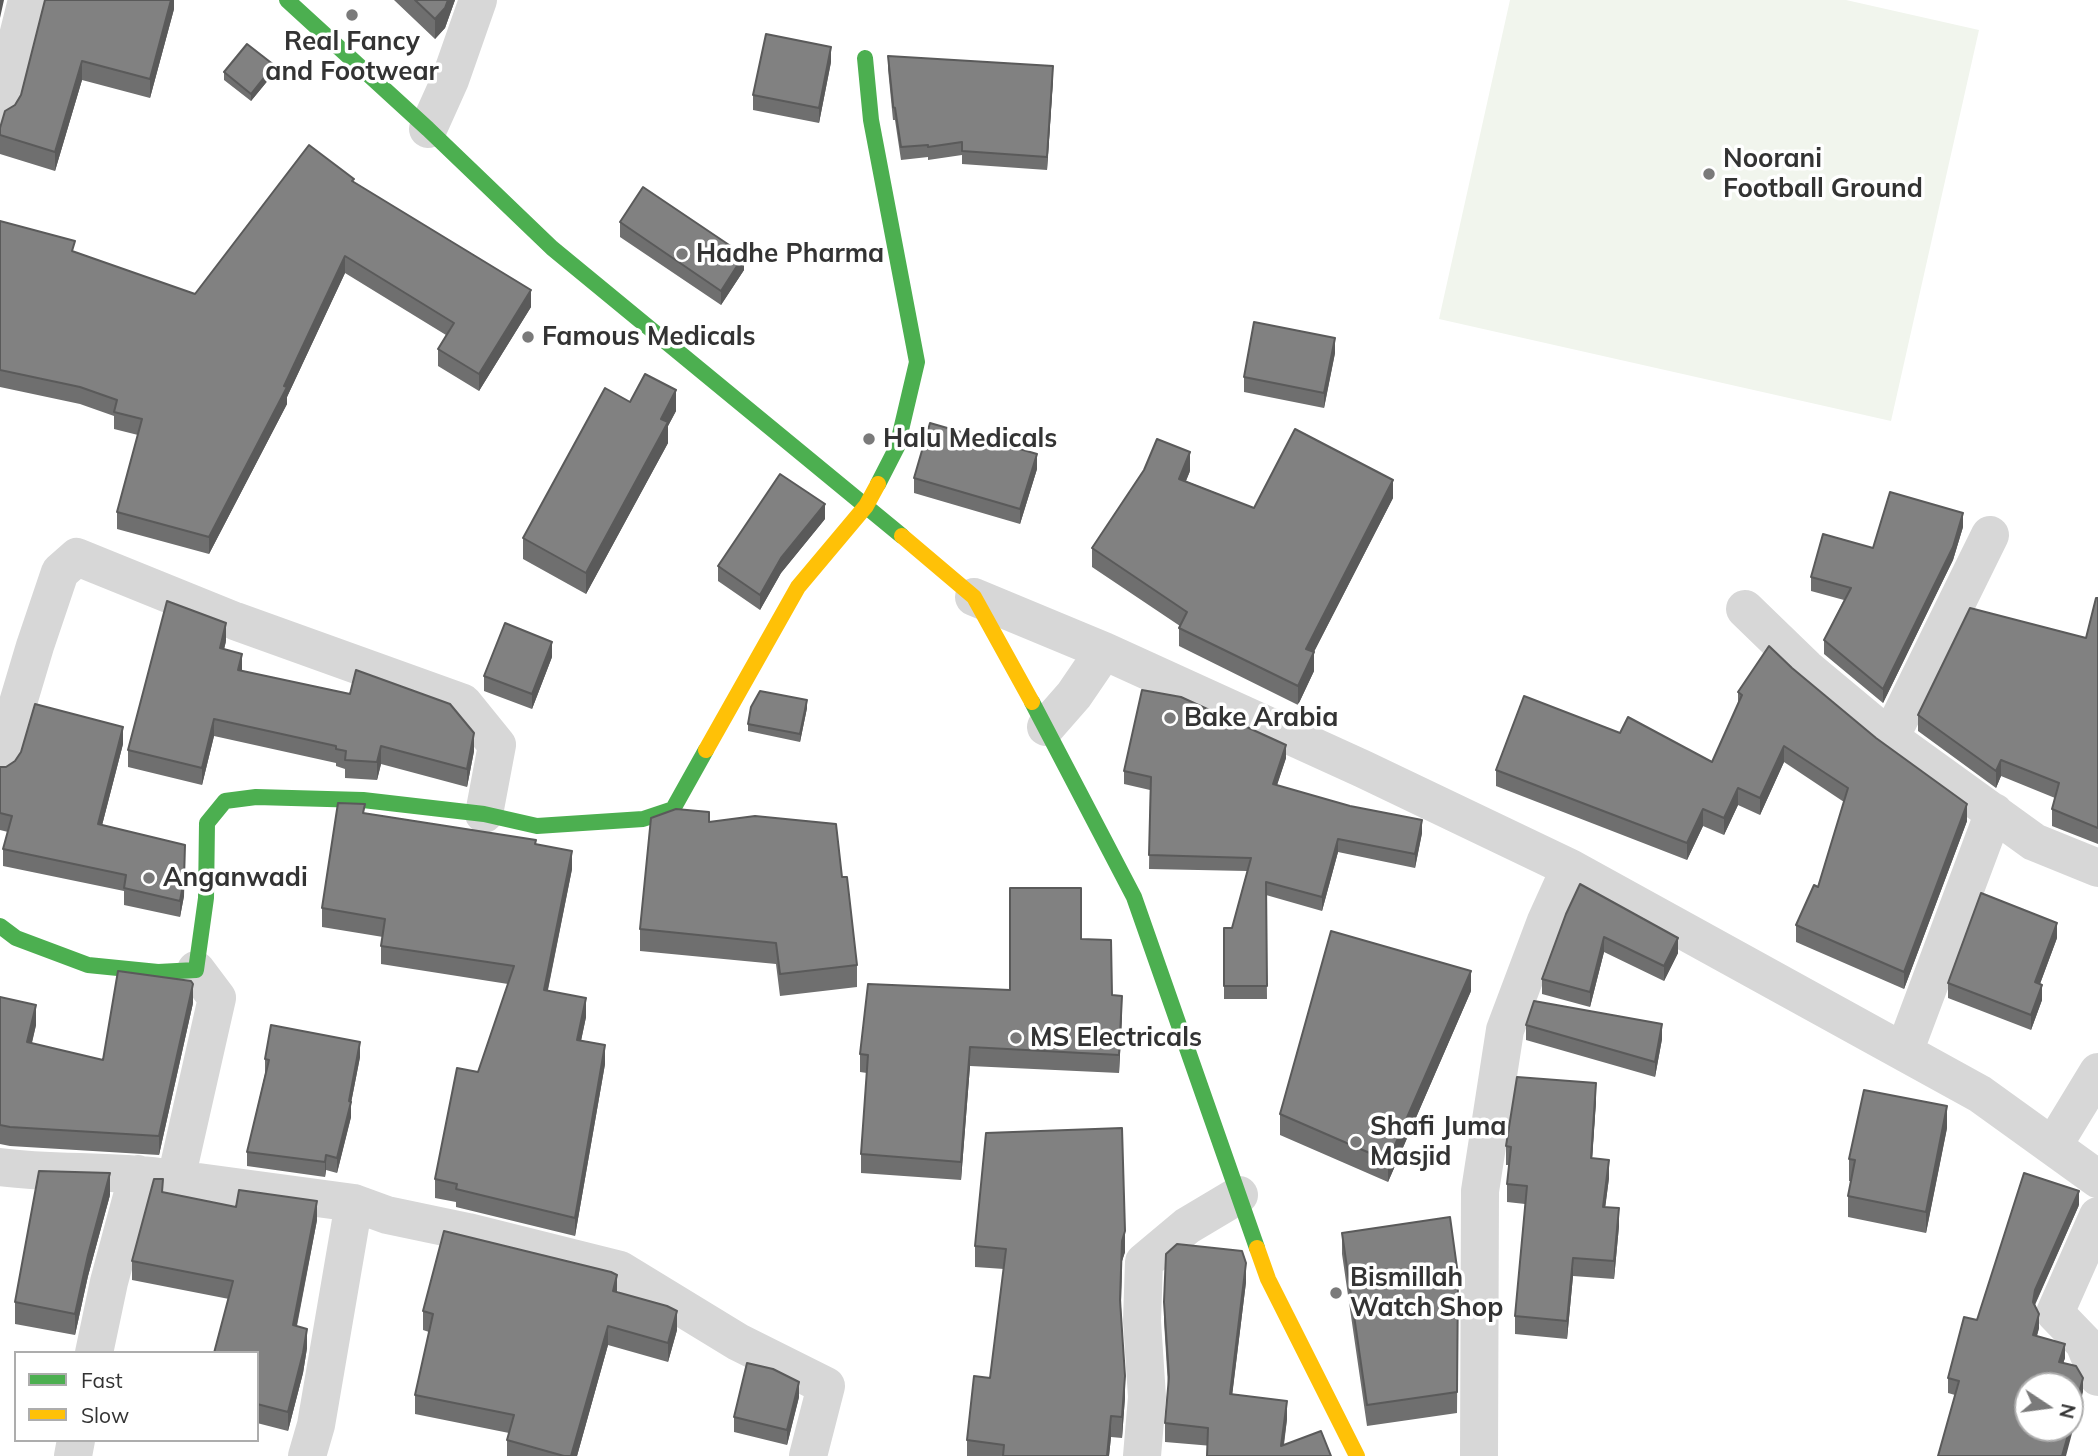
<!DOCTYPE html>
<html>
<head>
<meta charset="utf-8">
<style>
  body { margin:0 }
  #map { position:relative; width:2098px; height:1456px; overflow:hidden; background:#fff; font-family:Mulish,sans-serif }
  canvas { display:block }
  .legend { position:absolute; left:14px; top:1351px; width:245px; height:91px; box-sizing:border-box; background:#fff; border:2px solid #adadad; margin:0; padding:9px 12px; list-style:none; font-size:21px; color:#333 }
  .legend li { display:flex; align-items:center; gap:14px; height:35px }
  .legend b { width:35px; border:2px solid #adadad }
  .north { position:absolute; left:2014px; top:1372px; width:70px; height:70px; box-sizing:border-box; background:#fff; border:2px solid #adadad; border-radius:50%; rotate:103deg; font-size:19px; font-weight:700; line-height:28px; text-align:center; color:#333 }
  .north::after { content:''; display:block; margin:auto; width:24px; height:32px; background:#7a7a7a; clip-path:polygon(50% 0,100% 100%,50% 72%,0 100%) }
</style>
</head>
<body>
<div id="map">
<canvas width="2098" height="1456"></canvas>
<ul class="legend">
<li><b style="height:9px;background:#4caf50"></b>Fast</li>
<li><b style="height:9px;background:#ffc107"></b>Slow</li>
</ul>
<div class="north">N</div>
</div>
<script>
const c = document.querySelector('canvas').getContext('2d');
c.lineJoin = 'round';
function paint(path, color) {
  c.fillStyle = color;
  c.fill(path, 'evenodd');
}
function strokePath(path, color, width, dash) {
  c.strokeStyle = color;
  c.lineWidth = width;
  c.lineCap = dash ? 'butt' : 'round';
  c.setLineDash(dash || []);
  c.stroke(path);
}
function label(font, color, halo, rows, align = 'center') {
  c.font = font + ' Mulish,sans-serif';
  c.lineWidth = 7;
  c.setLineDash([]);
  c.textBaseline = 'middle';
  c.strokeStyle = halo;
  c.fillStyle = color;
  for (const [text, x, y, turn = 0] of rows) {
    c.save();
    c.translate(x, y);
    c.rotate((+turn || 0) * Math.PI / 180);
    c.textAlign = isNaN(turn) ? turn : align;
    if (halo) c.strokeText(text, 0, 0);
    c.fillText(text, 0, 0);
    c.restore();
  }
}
paint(new Path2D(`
  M1510,0H1846L1979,30L1891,421L1439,319Z`), '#f1f5ed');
strokePath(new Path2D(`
  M0,108L27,0
  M428,129L450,80L478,0
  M974,597L1104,651L1363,769L1570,868L1980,1094L2098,1179
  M1745,609L1806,668L1890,738L2034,842L2098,868
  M1046,727L1074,695L1104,651
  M1890,738L1990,535
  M0,763L35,646L60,572L77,557L235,621L463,703L497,745L484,814
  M196,970L217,998L176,1179L354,1203L387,1215L468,1232L620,1270L738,1342L826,1386L808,1456
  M1904,1052L1994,812
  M2053,1146L2098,1072
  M0,1167C53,1174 107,1170 160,1177
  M2098,1216L2055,1313L2084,1343L2098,1377
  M94,1353L109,1282L138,1174
  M73,1456L76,1440
  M307,1456L316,1425L354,1203
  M1142,1456L1147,1397L1142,1321L1144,1262L1187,1226L1239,1195
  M1479,1456L1480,1191L1505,1030L1546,921L1570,868`), '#d7d7d7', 38);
strokePath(new Path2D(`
  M287,0L428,129L552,248L902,536
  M865,58L871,120L917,362L897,447L878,484
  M1032,702L1134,897L1257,1248
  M0,926L16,938L88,965L158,972L196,970L206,898L207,823L225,801L256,797L363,800L484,814L537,826L643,819L673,809L706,750`), '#4caf50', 16);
strokePath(new Path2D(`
  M902,536L974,597L1032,702
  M706,750L798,587L866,506L878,484
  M1257,1248L1268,1279L1357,1456`), '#ffc107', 16);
paint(new Path2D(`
  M174,0V9L150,98L82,80L55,171L0,154V128L21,95Z
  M394,0H455L445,28L435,39Z
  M888,56L1053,79L1047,170L962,164V155L928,160V157L901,160L895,120H893L888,69Z
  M831,62L819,123L753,110V95Z
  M224,72L274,73L251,101L224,80Z
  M354,182L531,307L479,391L438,366V349L446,335L345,273L287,397V404L209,554L117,529V512L138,435L114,429V416L80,404L0,387V221L75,252L195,294Z
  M620,222L744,270L721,305L620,237Z
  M1335,353L1324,408L1244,392V377Z
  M630,402L676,411L668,426V443L586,594L523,559V538Z
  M1037,469L1020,524L914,493V478Z
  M1190,471L1186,481L1254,508L1393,498L1314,652V671L1298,705L1179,646V628L1180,626L1092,567V548Z
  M825,519L781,573L760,610L718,581V566Z
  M1963,527L1953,560L1883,703L1824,654V640L1844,600L1811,591V577L1873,548Z
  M2098,598V844L2052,826V809L2055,798L2001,776L1996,788L1918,731V715L2086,638Z
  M226,641L224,649L242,671L474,751L467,787L381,764L377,780L345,778V769L336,766V763L214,736L202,785L128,767V750Z
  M552,657L532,709L484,691V676Z
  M1792,668L1967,821L1904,989L1796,942V925L1818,887L1844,802L1784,762L1760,815L1738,805L1724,835L1703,826L1687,860L1496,786V770L1620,733L1712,762L1738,705V692Z
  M807,708L800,742L748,731V724Z
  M123,744L102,825L184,896L180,917L124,905V891L3,866V849L8,832L0,830V767H6Z
  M1286,758L1277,785L1422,833L1415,868L1338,852L1322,911L1266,895L1267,999H1224V928H1232L1247,871L1149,869L1150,790L1124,784V771Z
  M365,813L536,844L572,869L548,990L586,1017L581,1041L605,1064L575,1236L456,1207V1202L435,1198V1179L478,1072L508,984L381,964V946L383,937L322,927V908Z
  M709,822L857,965V987L780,996L776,964L640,951V929Z
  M1566,914L1678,953L1664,981L1604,952L1590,1007L1542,994V979Z
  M2057,938L2040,984L2042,1000L2031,1030L1948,998V983Z
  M1081,939L1122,1014L1119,1073L970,1066L961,1180L861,1173V1154L867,1073L860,1072V1054L1010,990Z
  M1471,991L1388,1182L1280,1135V1114Z
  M0,997L36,1025L32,1043L103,1060L193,1003L159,1155L10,1146L0,1144Z
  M1526,1025L1662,1039L1655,1077L1526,1040Z
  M360,1057L351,1103V1117L337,1173L326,1170L325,1177L247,1166V1152L265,1074V1059Z
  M1596,1101L1592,1159L1609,1178L1605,1207L1619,1226L1614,1279L1573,1276L1567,1339L1515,1334V1316L1525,1204L1507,1202V1184L1509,1165H1506V1146Z
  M1947,1128L1926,1233L1848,1217V1196L1851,1181H1849V1159Z
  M163,1193L236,1207L317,1220L297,1326L307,1348L303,1373L288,1431L257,1423V1353L229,1299L132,1280V1261Z
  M110,1195L88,1276L75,1335L15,1324V1302Z
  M2079,1205L2035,1305L2039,1328L2037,1336L2065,1358L2063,1363L2083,1392L1955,1395L1948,1393V1378L1977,1320Z
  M1342,1233L1458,1275L1457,1413L1367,1426L1342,1254Z
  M975,1246L1125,1252L1122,1261L1121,1307L1125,1397L1122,1438L1111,1437L1109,1456H967V1440L990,1378L1004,1269L975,1267Z
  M1246,1282L1232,1395L1287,1419L1284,1445L1331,1456L1165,1442V1423L1168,1386L1164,1321V1302Z
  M617,1292L677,1330L668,1362L608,1345L577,1456H507V1440L509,1433L415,1414V1395L429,1332L423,1330V1311Z
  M799,1397L787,1445L734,1432V1417Z`), '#6f6f6f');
paint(new Path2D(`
  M0,0H4L0,18Z
  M171,0H174V9L150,98V79Z
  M448,0H455L445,28L435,39V19Z
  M831,47V62L819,123V108Z
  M82,61V80L55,171V152Z
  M274,65V73L251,101V94Z
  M1053,66V79L1047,170V157Z
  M744,255V270L721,305V291Z
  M345,256V273L287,397V404L209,554V537L284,386Z
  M531,290V307L479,391V374Z
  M1335,338V353L1324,408V393Z
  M676,390V411L668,426V443L586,594V573L661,419Z
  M1190,452V471L1179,497V479Z
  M1037,454V469L1020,524V509Z
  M1393,480V498L1306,667V649Z
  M825,504V519L781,573L760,610V595L781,558Z
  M1963,513V527L1953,560L1883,703V689Z
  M226,623V641L220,666V648Z
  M552,642V657L532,709V694Z
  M1314,652V671L1298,705V686Z
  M242,654V672L238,670Z
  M807,700V708L800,742V734Z
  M214,719V736L202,785V768Z
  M123,727V744L98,841V824Z
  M474,733V751L467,787V769Z
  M1286,745V758L1273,797V784Z
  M381,746V764L377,780V762Z
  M1784,746V762L1760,815V798Z
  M2001,760V776L1996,788V771Z
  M1738,788V805L1724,835V818Z
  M1967,804V821L1904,989V972Z
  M1703,809V826L1687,860V843Z
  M1422,820V833L1415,868V854Z
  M1338,839V852L1322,911V897Z
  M572,851V869L544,1008V990Z
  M185,862L184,896L180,917V901Z
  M2057,923V938L2035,997V982Z
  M1604,937V952L1590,1007V992Z
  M1678,938V953L1664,981V966Z
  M1471,971V991L1388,1182V1161Z
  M193,984V1003L159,1155V1136Z
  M2042,985V1000L2031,1030V1015Z
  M1122,996V1014L1119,1073V1055Z
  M586,998V1017L577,1059V1040Z
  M36,1005V1025L27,1062V1042Z
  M1662,1024V1039L1655,1077V1062Z
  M360,1042V1057L351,1103V1117L337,1173V1158Z
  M605,1045V1064L575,1236V1218Z
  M970,1047V1066L961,1180V1162Z
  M1596,1083V1101L1591,1176V1158Z
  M1947,1106V1128L1926,1233V1212Z
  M326,1155V1170L325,1177V1162Z
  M1609,1160V1178L1603,1225V1207Z
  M110,1173V1195L88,1276L75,1335V1314L88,1255Z
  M2079,1191V1205L2035,1304L2033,1302L2035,1290Z
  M317,1201V1220L293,1344V1325Z
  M1619,1208V1226L1614,1279V1261Z
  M1125,1231V1252L1122,1261L1120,1320L1122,1241Z
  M1573,1258V1276L1567,1339V1321Z
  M1246,1263V1282L1230,1413V1394Z
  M617,1275V1294L613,1291Z
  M677,1311V1330L668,1362V1343Z
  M2039,1314V1328L2033,1349V1335Z
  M608,1326V1345L577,1456H571Z
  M307,1329V1348L303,1373L288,1431V1412Z
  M2065,1344V1358L2059,1376V1362Z
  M1125,1376V1397L1122,1438V1417Z
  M2083,1378V1392L2066,1456H2062Z
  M799,1382V1397L787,1445V1430Z
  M1287,1401V1419L1282,1456L1281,1446Z
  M1111,1416V1437L1109,1456H1107Z`), '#5a5a5a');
const building = new Path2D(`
  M45,0H171L150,79L82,61L55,152L0,135V128L5,111L15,105L21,95Z
  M415,0H448L445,8L435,19Z
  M766,34L831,47L819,108L753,95Z
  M247,44L274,65L251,94L224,72Z
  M888,56L1053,66L1047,157L962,151V142L928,147V145L901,147L895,108L893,107V104Z
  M309,145L354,179L352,181L531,290L479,374L438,349L454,323L345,256L284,386L287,387L209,537L117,512L142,419L114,412L117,400L80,387L0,370V221L75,241L72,251L195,294Z
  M643,187L744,255L721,291L620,222Z
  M1254,322L1335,338L1324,393L1244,377Z
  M645,374L676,390L661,419L668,422L586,573L523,538L605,388L630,402Z
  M930,423L1037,454L1020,509L914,478Z
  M1295,429L1393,480L1306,649L1314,652L1298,686L1179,628L1187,612L1092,548L1144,470L1157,439L1190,452L1179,479L1254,508Z
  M780,474L825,504L781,558L760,595L718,566Z
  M1890,492L1963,513L1953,547L1883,689L1824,640L1851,588L1811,577L1823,534L1873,548Z
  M2096,598H2098V828L2052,809L2059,783L2001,760L1996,771L1918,715L1970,608L2086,638Z
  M167,601L226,623L220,648L242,654L238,670L350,694L356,670L450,704L474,733L467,769L381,746L377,762L345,760L346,751L336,749V746L214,719L202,768L128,750Z
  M505,623L552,642L532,694L484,676Z
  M1769,646L1792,668L1876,738L1967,804L1904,972L1796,925L1814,885L1818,887L1848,788L1784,746L1760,798L1738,788L1724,818L1703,809L1687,843L1496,770L1524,696L1620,733L1628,717L1712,762L1742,695L1738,692Z
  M1142,690L1181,697L1286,745L1273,784L1350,806L1422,820L1415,854L1338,839L1322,897L1266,882L1267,986H1224V928H1232L1251,858L1149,855L1151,777L1124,771Z
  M760,691L807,700L800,734L748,724L751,707Z
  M35,704L123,727L98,824L185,845L184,879L180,901L124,888L126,875L3,849L12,816L0,813V767H6L15,761L21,752Z
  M338,803L365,804L363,813L536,840L535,844L572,851L544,990L586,998L577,1040L605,1045L575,1218L456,1189L457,1184L435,1179L457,1068L478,1072L514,966L381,946L385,919L322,908Z
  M676,809L709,812V822L755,816L836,824L842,877H847L857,965L780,974L776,943L640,929L651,818Z
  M1580,884L1678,938L1664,966L1604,937L1590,992L1542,979L1566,914Z
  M1010,888H1081V939L1111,940L1112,995L1122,996L1119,1055L970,1047L961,1162L861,1154L868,1055L860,1054L868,984L1010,990Z
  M1981,893L2057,923L2035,982L2042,985L2031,1015L1948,983Z
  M1331,931L1471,971L1388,1161L1280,1114Z
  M118,971L191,981L193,984L159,1136L10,1127L0,1125V997L36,1005L27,1042L103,1060Z
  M1534,1001L1662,1024L1655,1062L1526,1025Z
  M271,1025L360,1042L349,1101L351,1102L337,1158L326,1155L325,1162L247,1152L269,1060L265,1059Z
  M1517,1077L1596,1083L1591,1158L1609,1160L1603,1207L1619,1208L1614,1261L1573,1258L1567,1321L1515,1316L1527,1186L1507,1184L1511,1147L1506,1146Z
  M1864,1090L1947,1106L1926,1212L1848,1196L1855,1160L1849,1159Z
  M1122,1128L1125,1231L1122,1241L1120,1300L1125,1376L1122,1417L1111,1416L1107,1456H1003L1004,1445L967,1440L974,1376L990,1378L1006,1249L975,1246L986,1133Z
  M39,1171L110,1173L88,1255L75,1314L15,1302Z
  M2024,1173L2079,1191L2035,1290L2033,1302L2039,1314L2033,1335L2065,1344L2059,1362L2076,1366L2083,1378L2070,1427V1386H2028V1428H2070L2062,1456H1938L1959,1381L1948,1378L1964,1317L1977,1320Z
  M154,1179H163L162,1192L236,1207L239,1190L317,1201L293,1325L307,1329L303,1353L288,1412L257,1404V1353H214L233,1281L132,1261Z
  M1450,1217L1458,1275L1457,1392L1367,1405L1342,1233Z
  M444,1231L611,1272L617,1275L613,1291L667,1306L677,1311L668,1343L608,1326L571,1456H564L507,1440L514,1415L415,1395L433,1314L423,1311Z
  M1177,1244L1242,1251L1246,1263L1230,1394L1287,1401L1281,1446L1321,1431L1331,1456H1207L1208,1428L1165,1423L1169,1377L1164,1302L1166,1254Z
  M747,1363L773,1369L799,1382L787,1430L734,1417Z`);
paint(building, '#818181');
strokePath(building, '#5a5a5a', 2);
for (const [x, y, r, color] of [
  [352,15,7,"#7a7a7a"],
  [1709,174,7,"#7a7a7a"],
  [682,254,7,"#7a7a7a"],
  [528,337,7,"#7a7a7a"],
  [869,439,7,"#7a7a7a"],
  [1170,718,7,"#7a7a7a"],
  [149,878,7,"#7a7a7a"],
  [1016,1038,7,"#7a7a7a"],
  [1356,1142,7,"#7a7a7a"],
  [1336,1293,7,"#7a7a7a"]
]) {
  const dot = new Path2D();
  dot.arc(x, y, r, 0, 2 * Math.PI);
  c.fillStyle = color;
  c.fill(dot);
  strokePath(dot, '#fff', 2.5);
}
label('bold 26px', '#333', '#fff', [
  ["Real Fancy",352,42,"center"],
  ["and Footwear",352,72,"center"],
  ["Noorani",1723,159],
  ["Football Ground",1723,189],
  ["Hadhe Pharma",696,254],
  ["Famous Medicals",542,337],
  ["Halu Medicals",883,439],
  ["Bake Arabia",1184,718],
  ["Anganwadi",163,878],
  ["MS Electricals",1030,1038],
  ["Shafi Juma",1370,1127],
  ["Masjid",1370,1157],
  ["Bismillah",1350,1278],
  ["Watch Shop",1350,1308]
], 'left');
</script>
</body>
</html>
